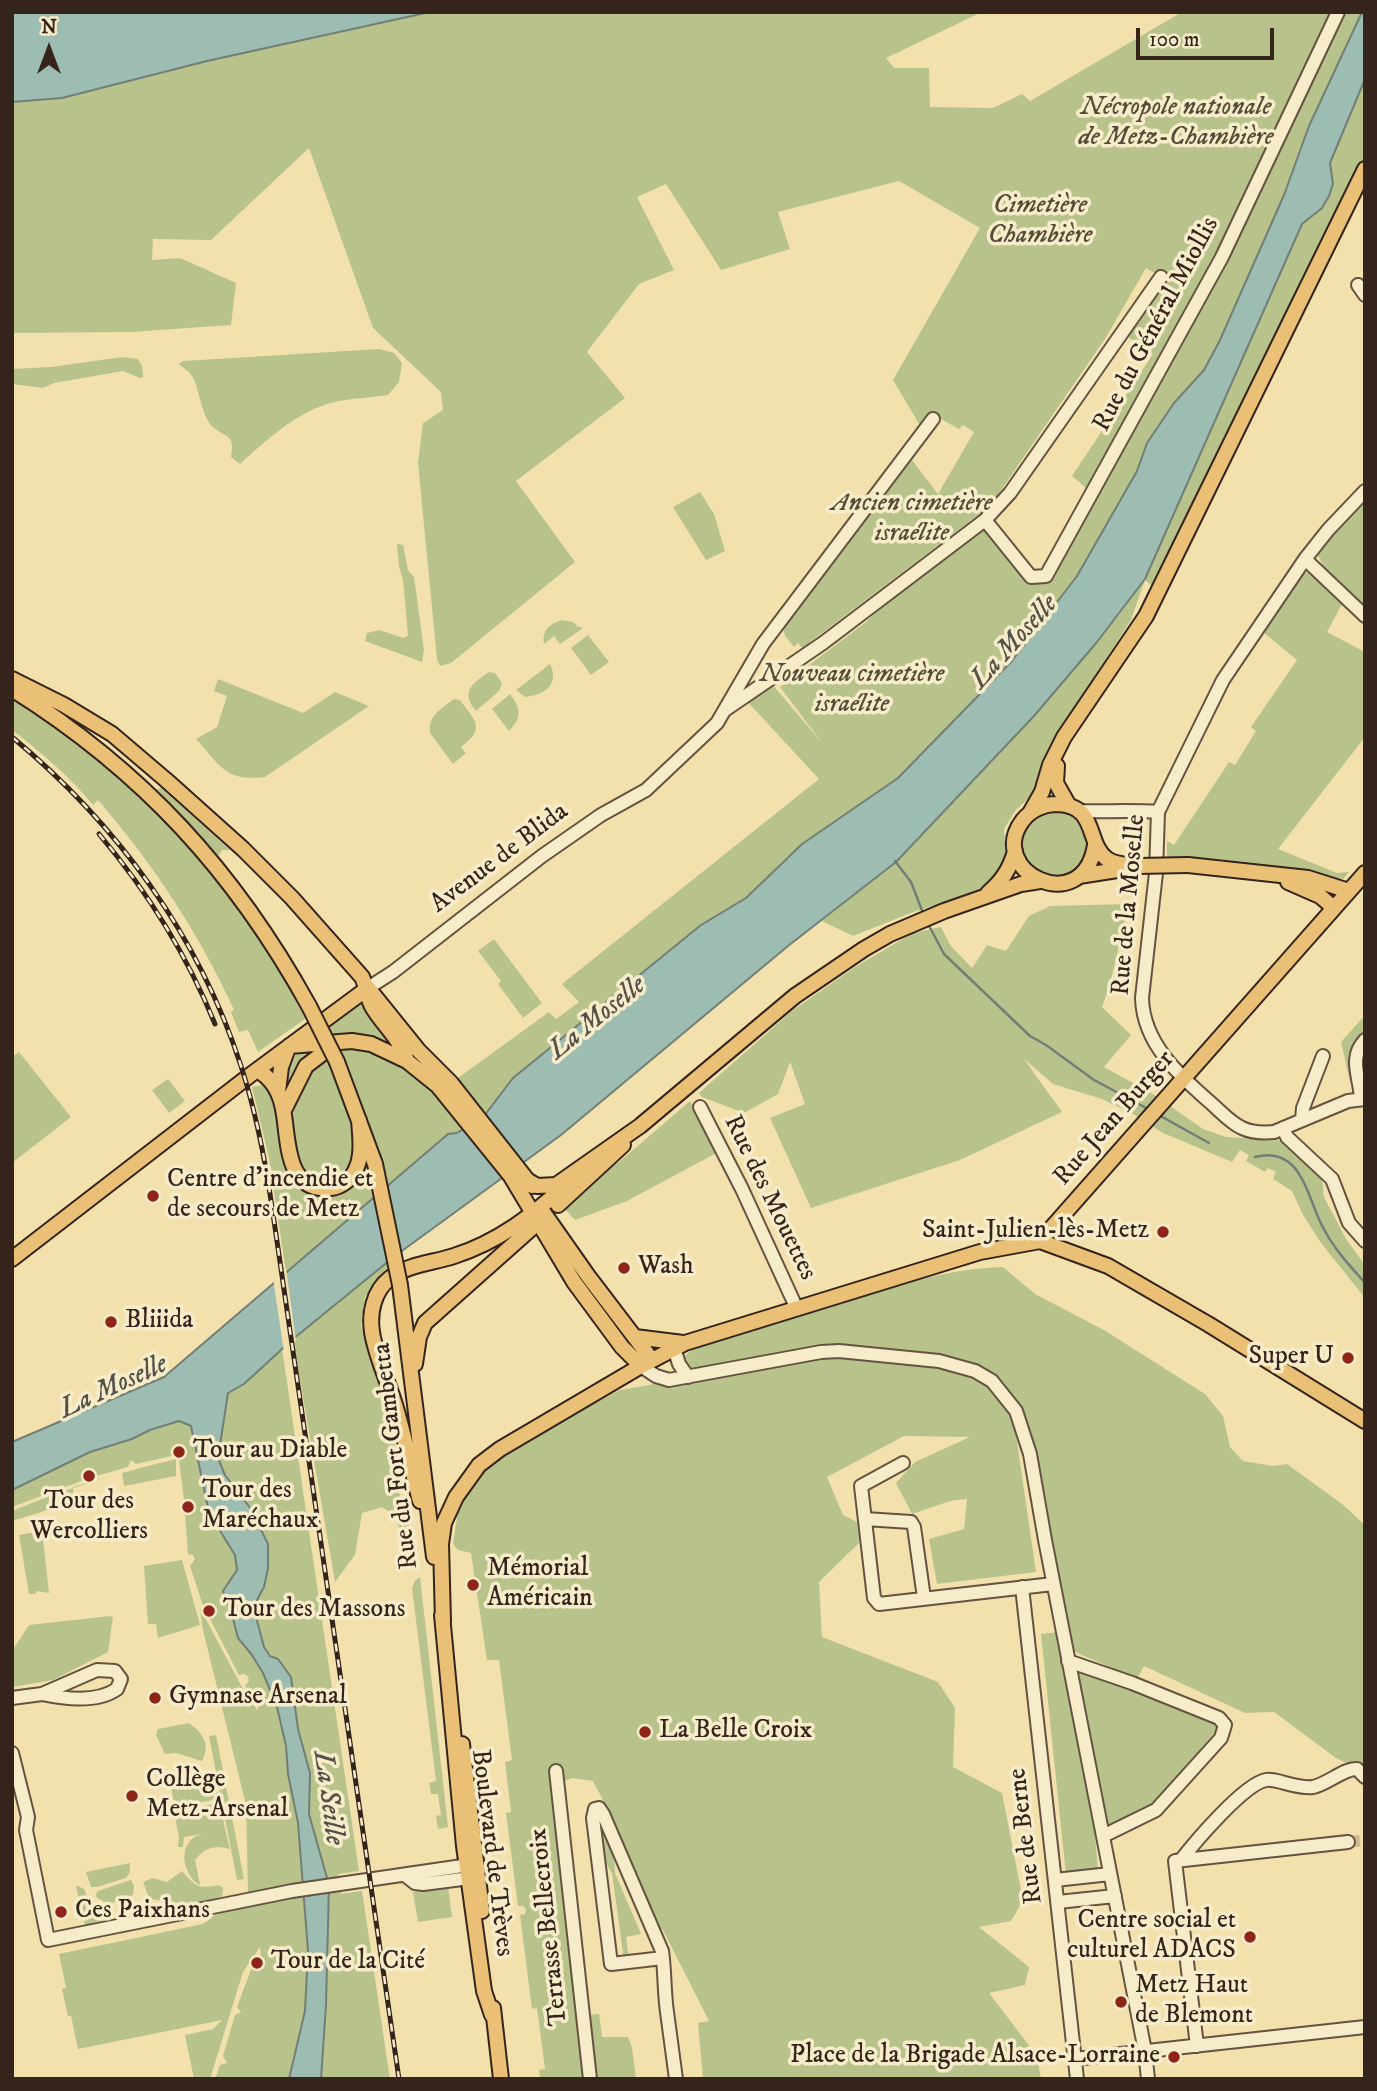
<!DOCTYPE html>
<html>
<head>
<meta charset="utf-8">
<style>
  body { margin:0 }
  #map { position:relative; width:1377px; height:2091px; overflow:hidden; background:#f3e1ad; font-family:"IM FELL DW Pica",serif }
  canvas { display:block }
  .frame { position:absolute; inset:0; border:14px solid #34241b; pointer-events:none }
  .north { position:absolute; left:14px; top:14px; width:70px; height:70px; -webkit-text-stroke:5px #f7ecca; paint-order:stroke; rotate:0deg; font-size:19px; font-weight:700; line-height:28px; text-align:center; color:#34241b }
  .north::after { content:''; display:block; margin:auto; width:24px; height:32px; background:#34241b; clip-path:polygon(50% 0,100% 100%,50% 72%,0 100%) }
  .scale { position:absolute; left:1136px; top:28px; width:138px; height:32px; box-sizing:border-box; border:4px solid #34241b; border-top:0; padding-left:9px; font-size:21px; line-height:24px; white-space:nowrap; color:#34241b; -webkit-text-stroke:5px #f7ecca; paint-order:stroke }
</style>
</head>
<body>
<div id="map">
<canvas width="1377" height="2091"></canvas>
<div class="frame"></div>
<div class="north">N</div>
<div class="scale">100 m</div>
</div>
<script>
const c = document.querySelector('canvas').getContext('2d');
c.lineJoin = 'round';
function paint(path, color) {
  c.fillStyle = color;
  c.fill(path, 'evenodd');
}
function strokePath(path, color, width, dash) {
  c.strokeStyle = color;
  c.lineWidth = width;
  c.lineCap = dash ? 'butt' : 'round';
  c.setLineDash(dash || []);
  c.stroke(path);
}
function label(font, color, halo, rows, align = 'center') {
  c.font = font + ' "IM FELL DW Pica",serif';
  c.lineWidth = 7;
  c.setLineDash([]);
  c.textBaseline = 'middle';
  c.strokeStyle = halo;
  c.fillStyle = color;
  for (const [text, x, y, turn = 0] of rows) {
    c.save();
    c.translate(x, y);
    c.rotate((+turn || 0) * Math.PI / 180);
    c.textAlign = isNaN(turn) ? turn : align;
    if (halo) c.strokeText(text, 0, 0);
    c.fillText(text, 0, 0);
    c.restore();
  }
}
paint(new Path2D(`
  M430,12H982L886,58L894,68H929L930,107L993,108L1022,94L1030,101L1182,12H1362L1309,126L1284,195L1220,340L1204,370L1174,403L1147,443L1137,471L1077,576L1012,661L898,778L787,857L746,898L701,925L513,1078L484,1116L457,1134H448L286,1272L269,1158L252,1087L284,1081C297,1036 332,1014 368,988L451,1083L549,1012L556,1019L579,1002L562,984L819,779L744,698L772,684L823,744L780,687L866,622L913,575L985,520L1028,569L1041,575L1092,493L1072,476L1153,354L1122,333L1161,277L1146,268L1105,339L990,506L802,648L798,643L794,647L785,636L783,628L912,460L938,494L974,432L963,425L959,429L930,413L922,429L893,380L980,228L899,181L778,212L790,249L721,270L666,184L637,197L674,270L639,284L587,352L625,398L516,481L575,562L451,663L440,666L437,659L418,463L423,423L443,410L441,392L373,328L309,148L211,240L153,239L152,260L180,258L236,283L231,325L131,332L12,333V102L62,98L207,61Z
  M1365,79V169L1158,591L1145,580L1131,620L1053,741L1034,793L1016,810L1004,829L1006,850L1000,876L980,892L913,912L853,936L822,921L896,862L1034,716L1125,607L1302,224L1322,208L1333,184L1330,163Z
  M379,349L394,353L402,363L399,382L388,395C370,398 351,398 334,402C296,412 268,439 240,464L231,457C235,433 227,439 213,427C201,417 199,386 192,376C189,371 183,368 179,364L183,361Z
  M123,357L138,359L142,366L143,377L140,378L123,371L54,383L43,388L12,384V369L51,367Z
  M700,492L714,514L725,551L706,560L673,507Z
  M1365,500V608L1324,567L1316,552L1328,536Z
  M397,544L403,545L408,570L414,577L424,650L422,662L365,641L367,633L379,630L404,638L408,635L403,580L399,566Z
  M1302,573H1313L1342,604L1327,632L1365,652V737L1278,849L1337,873L1349,872L1343,879C1319,878 1296,871 1272,867C1238,861 1202,857 1167,859V841L1174,845L1229,762L1235,765L1256,731L1251,727L1297,660L1263,632Z
  M561,620L573,622L577,626L583,628L560,644L554,636L544,644C542,630 549,625 561,620Z
  M588,635L609,662L591,675L571,648Z
  M550,664C560,685 544,695 525,697L516,690Z
  M489,672L495,673L502,683L499,691L476,711C460,691 472,684 489,672Z
  M218,679L303,713L335,692L369,706L265,777C225,782 220,765 196,739L217,727L227,696L214,691Z
  M510,694C521,708 522,718 509,731L492,709Z
  M12,698C134,776 247,885 305,1019L258,1052L248,1030L239,1032L231,1012L234,1010C199,933 153,864 98,800L93,805C69,776 41,752 12,730Z
  M454,699L460,700C476,722 486,728 461,747L466,753L453,764L430,733C428,715 441,709 454,699Z
  M161,788L230,850H222L217,858L155,790Z
  M1021 844a34 34 0 1 1 68 0a34 34 0 1 1-68 0Z
  M1129,904L1109,988L1102,1007L1131,1035L1104,1067L1153,1094L1203,1129L1226,1137L1287,1141L1322,1177L1324,1197L1346,1239L1365,1265V1298L1321,1243L1303,1215L1292,1191L1273,1179L1276,1172L1268,1168L1265,1172L1246,1161L1249,1155L1240,1150L1232,1162L1163,1133L1133,1114L1102,1099L1053,1084L1024,1059L1062,1112L960,1160L811,1208L770,1118L805,1104L790,1062L778,1094L744,1113L702,1097L699,1093L792,1011L855,967L913,933L941,927L950,945L972,968L987,945L1006,951L1029,916L1050,906Z
  M494,939L542,1003L523,1018L498,984L501,981L478,951Z
  M1365,1015V1080L1350,1081L1341,1042Z
  M19,1052L71,1117L12,1163V1057Z
  M168,1079L185,1101L169,1113L152,1090Z
  M690,1101L722,1150L627,1201L575,1220L565,1209L592,1180L619,1162Z
  M395,1256L396,1265L365,1297L361,1326L395,1438L394,1476L410,1529H400L393,1514L382,1507L362,1513L355,1555L335,1582L293,1339Z
  M1003,1267L1035,1294L1104,1330L1205,1394L1223,1416L1230,1447L1243,1461L1273,1466L1287,1464L1342,1504L1365,1525V1772L1336,1758L1274,1712L1245,1713L1144,1666L1137,1679L1064,1647L1065,1663L1222,1724L1148,1810L1095,1836L1098,1870L1066,1875L1041,1634L1066,1631L1034,1444L1013,1414L1036,1572L937,1584L929,1539L964,1529L967,1499L950,1501L912,1514L896,1483L915,1462L970,1437L904,1436L827,1477L843,1515L857,1522L860,1542L819,1582L822,1637L938,1682L955,1708L953,1767L1002,1793L1023,1900L1011,1921L979,1927L1029,1967L1025,1985L989,1993L1037,2056L1041,2079H703L698,2023L709,2021L663,1930L655,1924L608,1810L593,1781L572,1778L560,1783L587,2015L599,2014L602,2037H628L632,2048L636,2079H540L539,2070L545,2069L537,2008L532,2009L520,1915L525,1914L526,1909L523,1906H518L506,1813L511,1812L505,1762L512,1760L499,1660H487L471,1553L458,1550L453,1544L459,1505L483,1470L532,1436L620,1390L673,1381C676,1372 680,1358 688,1353C710,1336 766,1324 794,1316C858,1298 938,1268 1003,1267Z
  M282,1348L359,1871L338,1874L341,1894L362,1891L390,2079H321L326,2005L329,1885L309,1814L310,1773L298,1729L291,1677L264,1647L256,1617V1602L264,1587L269,1559L259,1524L251,1509L225,1475L218,1458L228,1393L244,1384Z
  M179,1421L191,1426L209,1513L235,1555L237,1570L223,1591L231,1611L238,1638L252,1655L263,1673L277,1707L286,1746L288,1774L298,1823L308,1951L305,2011L289,2079H215L220,2065L227,2063L223,2056L235,2015L241,2012L237,2007L252,1967L260,1966L258,1958L261,1954L260,1947L243,1972L210,2079H194L185,2035L213,2029L222,2020L78,2049L71,2016H68L62,1989L66,1988L59,1954L203,1924L220,1911L268,1896L266,1889L248,1893L246,1805L202,1626L200,1608L243,1689L258,1711V1706L245,1686L249,1681L248,1677L245,1674L239,1675L209,1617L212,1614V1608L207,1605L203,1606L190,1566L195,1559L193,1555L188,1554L185,1513L191,1510L192,1506L189,1500H184L179,1460L185,1457L186,1450L182,1446H177L172,1450V1456L136,1464L131,1460L128,1467L93,1477L92,1474H86L84,1480L12,1507V1490L90,1452Z
  M176,1459V1476L124,1486L122,1473L73,1487L74,1502L12,1521V1511C66,1488 119,1473 176,1459Z
  M42,1531L49,1593L37,1591L35,1594H29L19,1535Z
  M182,1560L200,1625L158,1638L156,1624H148L144,1566Z
  M420,1577L448,1827L438,1829L436,1816L441,1815L438,1794H431L429,1783L436,1781L412,1588L415,1581Z
  M110,1616L113,1617L108,1652L53,1680L12,1687V1651L29,1625Z
  M189,1723C203,1733 211,1745 202,1761L176,1753L165,1754L156,1735L158,1729Z
  M216,1735L244,1879L237,1880L209,1736Z
  M214,1774L219,1799L175,1807L170,1782Z
  M219,1803L230,1849C214,1845 205,1847 195,1860L200,1885L198,1884C185,1874 178,1852 192,1839C196,1835 203,1834 208,1833L184,1837L183,1847H178L179,1838L174,1812Z
  M598,1816L614,1853L615,1873L641,1934L626,1937L629,1960H624L612,1873L602,1857Z
  M130,1863V1872L126,1878L97,1887H91L86,1872Z
  M182,1871C196,1887 198,1889 219,1885L223,1888L222,1896C201,1908 172,1904 149,1898L143,1882L152,1878L167,1882Z
  M131,1880L134,1886L133,1895L109,1904L97,1898L96,1894L98,1891Z
  M76,1885L84,1889L91,1906H95L102,1912V1920L85,1926Z
  M448,1886L452,1917L418,1922L413,1892Z`), '#b8c38c');
const water = new Path2D(`
  M12,12H430L207,61L62,98L12,102Z
  M1362,12H1365V79L1330,163L1333,184L1329,196L1322,208L1302,224L1145,579L1097,642L1034,716L896,862L788,946L561,1135L395,1256L293,1339L244,1384L228,1393L218,1458L225,1475L251,1509L268,1544V1568L264,1587L256,1602V1617L264,1647L270,1656L278,1659L291,1677L298,1729L310,1773L309,1814L329,1885L326,2005L321,2079H289L305,2011L308,1951L298,1823L288,1774L286,1746L277,1707L263,1673L252,1655L238,1638L231,1611L223,1591L237,1570L235,1555L209,1513L191,1426L179,1421L150,1430L132,1439L90,1452L12,1490V1442L164,1377L448,1134L457,1133L484,1116L513,1078L701,925L746,898L802,844L898,778L1012,661L1077,576L1137,471L1147,443L1174,403L1204,370L1220,340L1284,195L1309,126Z`);
paint(water, '#9dbcb2');
strokePath(water, '#737f76', 2);
paint(new Path2D(`
  M286,1268L296,1341L284,1352L273,1278Z`), '#f3e1ad');
strokePath(new Path2D(`
  M895,861L911,882L923,913
  M927,922L944,954L1030,1036L1046,1045L1094,1080L1148,1109
  M1157,1114L1209,1143
  M1255,1157C1304,1144 1307,1202 1325,1231C1335,1250 1351,1267 1365,1283`), '#737f76', 2.5);
strokePath(new Path2D(`
  M1348,1842L1365,1840`), '#cdbb90', 12, [12, 6]);
const minor = new Path2D(`
  M1358,285L1365,295
  M1365,491L1328,530L1305,559L1223,680L1158,812L1156,873L1142,998C1143,1044 1180,1076 1212,1104C1221,1112 1231,1123 1242,1128C1252,1133 1263,1133 1274,1132L1348,1101L1365,1099
  M985,520L1031,577L1046,576L1222,257L1338,12
  M1305,559L1365,616
  M725,710L823,643L985,520L1010,493L1161,277
  M1078,811C1105,812 1131,810 1158,812
  M368,988L393,972L542,856L601,815L646,790L717,723L763,644L933,419
  M1361,1099C1360,1077 1348,1058 1365,1040
  M700,1107L742,1189L797,1309
  M1302,1120L1303,1108L1323,1056
  M1283,1128L1287,1137L1332,1179L1349,1223L1365,1241
  M674,1348L679,1364L688,1377
  M641,1366L656,1376L669,1380L821,1352L839,1351L939,1361L975,1371L992,1381L1016,1411L1030,1454L1045,1540L1145,2051L1148,2079
  M903,1463L861,1486L874,1598L879,1604L1053,1584
  M865,1519L911,1522L914,1527L924,1598
  M1022,1587L1077,2079
  M1068,1661L1132,1683L1219,1718L1225,1725L1221,1738L1156,1810L1103,1836
  M12,1698L42,1694L97,1670L115,1671L121,1679L117,1689C97,1703 65,1699 42,1694
  M12,1753L28,1817L26,1830L48,1940L292,1891L476,1864
  M556,1771L590,2079
  M1181,1860C1195,1842 1244,1784 1266,1780C1276,1778 1296,1789 1313,1787C1328,1784 1344,1768 1357,1769L1365,1777
  M405,1875L415,1883L423,1884L478,1877
  M1055,1880L1110,1874
  M1058,1902L1115,1896
  M663,1958L611,1964L593,1818L595,1809L599,1808L603,1814L662,1951C665,1971 664,1992 667,2012C670,2034 673,2056 676,2079
  M1197,2046L1175,1861L1348,1842
  M1075,2059L1365,2027`);
const major = new Path2D(`
  M12,679L64,705L112,734L166,780L243,849L292,898L362,977C367,987 367,999 373,1008C384,1026 401,1040 407,1061
  M12,689C143,771 235,872 309,1006
  M1057,766L1056,783L1069,806
  M1030,813L1042,792L1050,765L1064,737L1146,616L1365,169
  M1095,845C1083,920 984,871 1023,820C1031,810 1044,804 1056,804C1099,805 1085,843 1107,859C1115,865 1128,865 1138,866
  M1188,865L1308,878L1349,891
  M1079,876L1130,868
  M1288,882L1320,896L1334,908
  M988,893C1002,881 1010,869 1015,851
  M368,988L418,1050L451,1083L532,1186
  M289,1046L352,1041L371,1044L407,1061L438,1086L510,1175L574,1282L622,1347L641,1366
  M337,1062L375,1164
  M257,1070C272,1078 280,1093 283,1109C289,1138 284,1193 331,1188C341,1187 352,1179 356,1169C363,1155 360,1135 359,1120
  M278,1092L281,1067L288,1048
  M284,1110L306,1066L335,1044
  M527,1180L537,1186L556,1185L640,1126L795,996L864,949L890,934L944,911L1021,884L1040,881
  M558,1205L623,1145
  M541,1209L588,1276L652,1360
  M1040,1241L1108,1266L1208,1324L1365,1421
  M12,1259L249,1076L368,988
  M400,1285L434,1557
  M635,1337L683,1343
  M415,1364L419,1337L425,1323L543,1218
  M420,1501C412,1470 405,1439 396,1408C389,1383 376,1358 372,1332C369,1313 374,1291 389,1279C407,1264 433,1263 454,1256C498,1242 533,1215 566,1185
  M442,1615L464,1846L484,1991L492,2015
  M443,1622L441,1544L444,1523L456,1497L479,1465L500,1449L641,1366L685,1343L980,1252L1040,1241L1365,873
  M462,1744L482,1911
  M493,2008L501,2079`);
strokePath(minor, '#645340', 16);
strokePath(major, '#34241b', 18);
strokePath(minor, '#f7ecca', 12);
strokePath(major, '#eac076', 14);
const rail = new Path2D(`
  M12,737C117,824 199,936 241,1066C256,1112 265,1159 272,1207L399,2079
  M99,834C147,891 187,955 215,1024`);
strokePath(rail, '#34241b', 5);
strokePath(rail, '#f7ecca', 2.5, [8]);
const majorBridge = new Path2D(`
  M1138,866L1188,865
  M309,1006L337,1062
  M375,1164L400,1285`);
strokePath(majorBridge, '#34241b', 18, []);
strokePath(majorBridge, '#eac076', 14);
for (const [x, y, r, color] of [
  [153,1196,7,"#8f2418"],
  [1163,1232,7,"#8f2418"],
  [624,1268,7,"#8f2418"],
  [111,1322,7,"#8f2418"],
  [1348,1358,7,"#8f2418"],
  [179,1452,7,"#8f2418"],
  [89,1476,7,"#8f2418"],
  [188,1507,7,"#8f2418"],
  [473,1585,7,"#8f2418"],
  [209,1611,7,"#8f2418"],
  [155,1698,7,"#8f2418"],
  [645,1732,7,"#8f2418"],
  [132,1796,7,"#8f2418"],
  [61,1912,7,"#8f2418"],
  [1250,1937,7,"#8f2418"],
  [257,1963,7,"#8f2418"],
  [1121,2002,7,"#8f2418"],
  [1174,2057,7,"#8f2418"]
]) {
  const dot = new Path2D();
  dot.arc(x, y, r, 0, 2 * Math.PI);
  c.fillStyle = color;
  c.fill(dot);
  strokePath(dot, '#f7ecca', 2.5);
}
label('italic 26px', '#554c37', '#f7ecca', [
  ["Nécropole nationale",1176,109],
  ["de Metz-Chambière",1176,139],
  ["Cimetière",1040,207],
  ["Chambière",1040,237],
  ["Ancien cimetière",912,505],
  ["israélite",912,535],
  ["Nouveau cimetière",852,676],
  ["israélite",852,706]
]);
label('26px', '#34241b', '#f7ecca', [
  ["Rue du Général Miollis",1157,325,-62],
  ["Avenue de Blida",500,859,-37],
  ["Rue de la Moselle",1130,905,-85],
  ["Rue Jean Burger",1115,1119,-49],
  ["Rue des Mouettes",769,1198,64],
  ["Rue du Fort Gambetta",397,1456,-97],
  ["Rue de Berne",1027,1836,-97],
  ["Boulevard de Trèves",491,1853,83],
  ["Terrasse Bellecroix",550,1927,-96]
]);
label('26px', '#34241b', '#f7ecca', [
  ["Centre d’incendie et",167,1181],
  ["de secours de Metz",167,1211],
  ["Saint-Julien-lès-Metz",1149,1232,"right"],
  ["Wash",638,1268],
  ["Bliiida",125,1322],
  ["Super U",1334,1358,"right"],
  ["Tour au Diable",193,1452],
  ["Tour des",202,1492],
  ["Maréchaux",202,1522],
  ["Tour des",89,1503,"center"],
  ["Wercolliers",89,1533,"center"],
  ["Mémorial",487,1570],
  ["Américain",487,1600],
  ["Tour des Massons",223,1611],
  ["Gymnase Arsenal",169,1698],
  ["La Belle Croix",659,1732],
  ["Collège",146,1781],
  ["Metz-Arsenal",146,1811],
  ["Ces Paixhans",75,1912],
  ["Centre social et",1236,1922,"right"],
  ["culturel ADACS",1236,1952,"right"],
  ["Tour de la Cité",271,1963],
  ["Metz Haut",1135,1987],
  ["de Blemont",1135,2017],
  ["Place de la Brigade Alsace-Lorraine",1160,2057,"right"]
], 'left');
label('italic 28px', '#545248', '#f7ecca', [
  ["La Moselle",1015,643,-48],
  ["La Moselle",598,1019,-39],
  ["La Moselle",114,1388,-25],
  ["La Seille",327,1798,82]
]);
</script>
</body>
</html>
